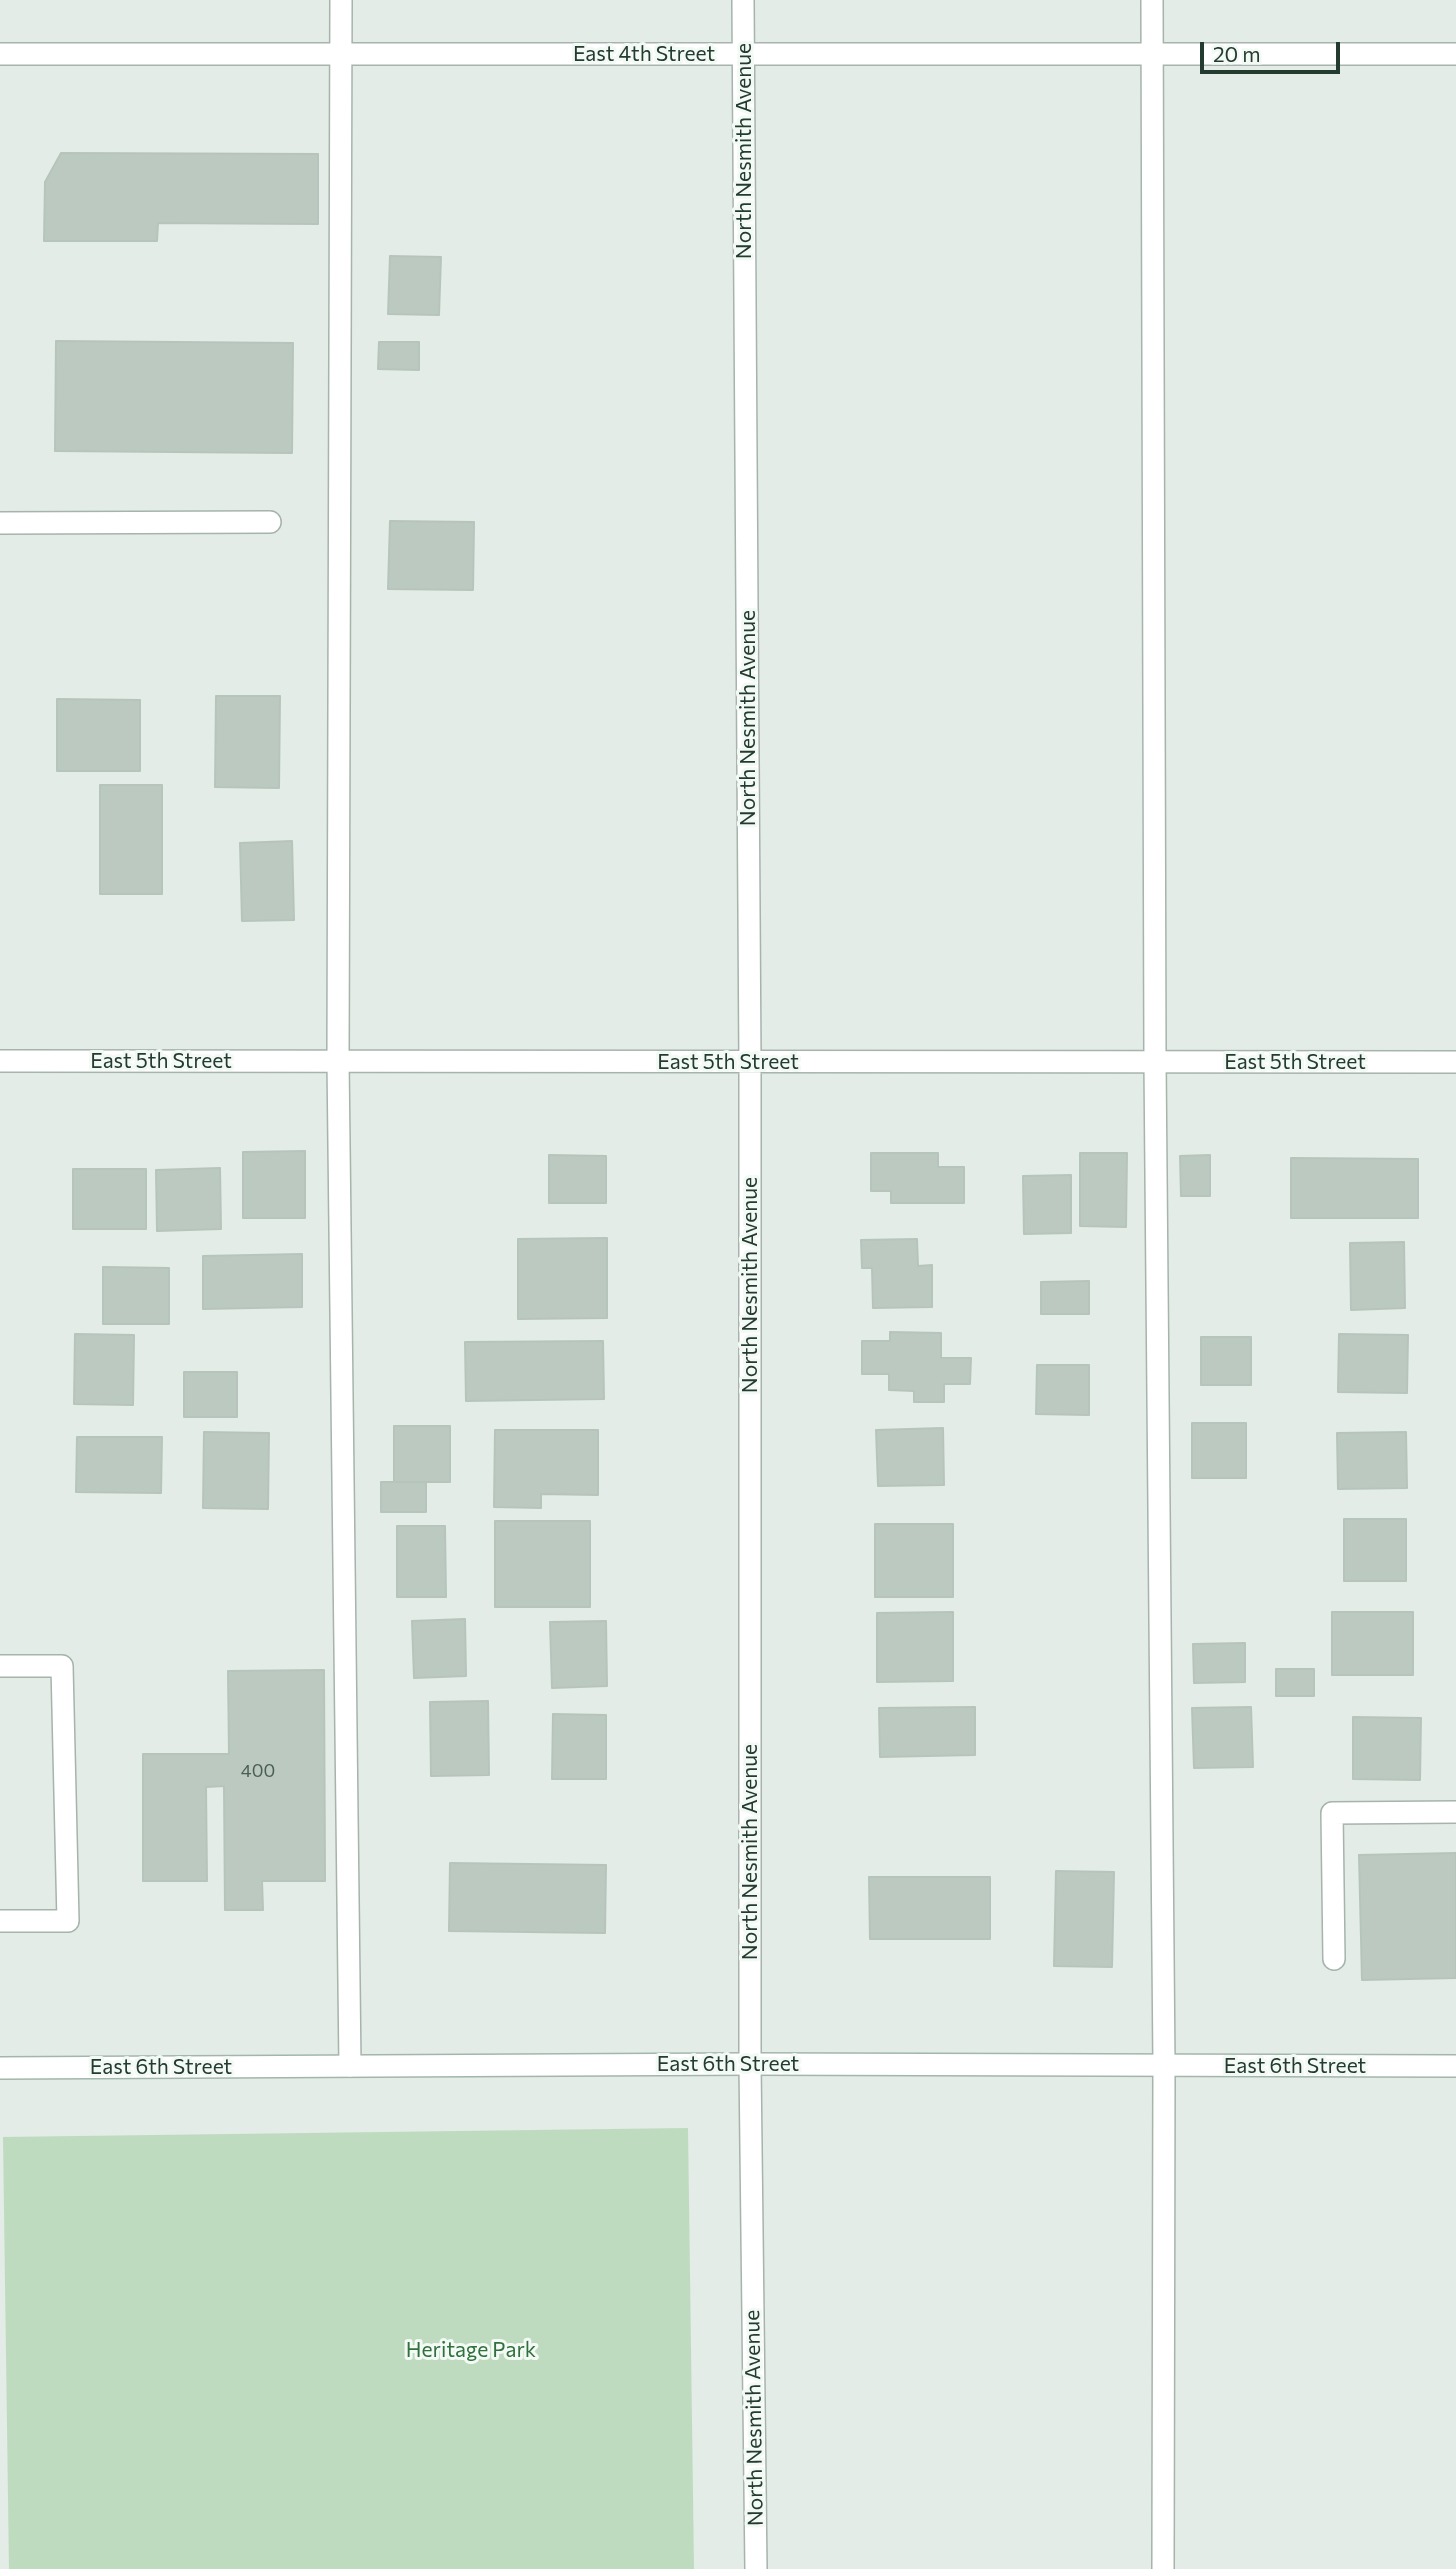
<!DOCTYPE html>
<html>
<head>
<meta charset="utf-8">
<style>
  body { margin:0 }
  #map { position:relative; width:1456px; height:2569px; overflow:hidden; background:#e3ece6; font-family:Commissioner,sans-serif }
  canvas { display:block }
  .scale { position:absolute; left:1200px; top:42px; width:140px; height:32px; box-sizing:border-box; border:4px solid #243c30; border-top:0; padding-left:9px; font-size:21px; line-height:24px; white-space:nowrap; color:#243c30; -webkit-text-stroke:5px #f3f9f5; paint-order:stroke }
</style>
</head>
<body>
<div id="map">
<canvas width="1456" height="2569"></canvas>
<div class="scale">20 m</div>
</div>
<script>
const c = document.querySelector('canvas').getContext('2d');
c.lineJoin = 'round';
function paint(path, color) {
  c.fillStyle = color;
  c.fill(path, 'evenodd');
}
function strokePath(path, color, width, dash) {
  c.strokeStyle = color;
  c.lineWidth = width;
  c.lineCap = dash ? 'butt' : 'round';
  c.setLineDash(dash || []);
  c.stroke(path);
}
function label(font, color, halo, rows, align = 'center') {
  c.font = font + ' Commissioner,sans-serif';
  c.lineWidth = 6;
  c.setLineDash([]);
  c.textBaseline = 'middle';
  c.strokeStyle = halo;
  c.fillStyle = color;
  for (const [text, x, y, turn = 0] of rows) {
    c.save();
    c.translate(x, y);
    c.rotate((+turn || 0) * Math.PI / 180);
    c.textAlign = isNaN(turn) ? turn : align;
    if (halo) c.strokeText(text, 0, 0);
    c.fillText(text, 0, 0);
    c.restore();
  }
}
paint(new Path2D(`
  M688,2128L694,2569H9L3,2137Z`), '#bedbbf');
const building = new Path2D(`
  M61,153L318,154V224L158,223L157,241H44L45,182Z
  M390,256L441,257L439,315L388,314Z
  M56,341L293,343L292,453L55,451Z
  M379,342H419V370L378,369Z
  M390,521L474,522L473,590L388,589Z
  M216,696H280L279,788L215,787Z
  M57,699L140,700V771H57Z
  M100,785H162V894H100Z
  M292,841L294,920L242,921L240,843Z
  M305,1151V1218H243V1152Z
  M871,1153H938V1167H964V1203H891V1191H871Z
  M1080,1153H1127L1126,1227L1080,1226Z
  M549,1155L606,1156V1203H549Z
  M1210,1155V1196H1181L1180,1156Z
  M1291,1158L1418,1159V1218H1291Z
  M220,1168L221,1229L157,1231L156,1170Z
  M73,1169H146V1229H73Z
  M1071,1175V1233L1024,1234L1023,1176Z
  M607,1238V1318L518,1319V1239Z
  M917,1239L918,1266L932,1265V1307L873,1308L872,1268H862L861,1240Z
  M1404,1242L1405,1308L1351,1310L1350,1243Z
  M302,1254V1307L203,1309V1256Z
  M103,1267L169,1268V1324H103Z
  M1089,1281V1314H1041V1282Z
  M890,1332L941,1333V1358H971L970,1384H944V1402H914V1391L889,1390V1374H862V1341H890Z
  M75,1334L134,1335L133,1405L74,1404Z
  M1339,1334L1408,1335L1407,1393L1338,1392Z
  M1201,1337H1251V1385H1201Z
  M603,1341L604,1399L466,1401L465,1342Z
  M1037,1365H1089V1415L1036,1414Z
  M184,1372H237V1417H184Z
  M1192,1423H1246V1478H1192Z
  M394,1426H450V1482H394Z
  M943,1428L944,1485L878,1486L876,1430Z
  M495,1430H598V1495L541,1494V1508L494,1507Z
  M204,1432L269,1433L268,1509L203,1508Z
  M1406,1432L1407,1488L1338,1489L1337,1433Z
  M77,1437H162L161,1493L76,1492Z
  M381,1482H426V1512H381Z
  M1344,1519H1406V1581H1344Z
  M495,1521H590V1607H495Z
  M875,1524H953V1597H875Z
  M397,1526H445L446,1597H397Z
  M953,1612V1681L877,1682V1613Z
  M1332,1612H1413V1675H1332Z
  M465,1619L466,1676L414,1678L412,1621Z
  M606,1621L607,1686L552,1688L550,1622Z
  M1245,1643V1682L1194,1683L1193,1644Z
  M1276,1669H1314V1696H1276Z
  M324,1670L325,1881H262L263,1910H225L224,1786L206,1787L207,1881H143V1754H229L228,1671Z
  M488,1701L489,1775L431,1776L430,1702Z
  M975,1707V1755L880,1757L879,1708Z
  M1251,1707L1253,1767L1194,1768L1192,1708Z
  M553,1714L606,1715V1779H552Z
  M1353,1717L1421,1718L1420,1780L1353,1779Z
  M1456,1853V1978L1362,1980L1359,1855Z
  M450,1863L606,1865L605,1933L449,1931Z
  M1056,1871L1114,1872L1112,1967L1054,1966Z
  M869,1877H990V1939H870Z`);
paint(building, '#bcc9c1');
strokePath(building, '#b6c5bc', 2);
const lane = new Path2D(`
  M341,0L338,1061L350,2066
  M1152,0L1155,1062L1164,2065L1163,2569
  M0,523L270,522
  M0,1666H62L68,1921H0
  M1334,1959L1332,1813L1456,1812`);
const street = new Path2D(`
  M743,0L750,1062V2064L756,2569
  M0,54H1456
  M0,1061L1456,1062`);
const secondary = new Path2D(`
  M0,2068L750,2064L1456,2066`);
strokePath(lane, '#a6b4ac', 24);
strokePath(street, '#a6b4ac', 24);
strokePath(secondary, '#a2b7ab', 24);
strokePath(lane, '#fff', 21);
strokePath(street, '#fff', 21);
strokePath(secondary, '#fff', 21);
label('18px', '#4a5f54', null, [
  ["400",258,1771]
]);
label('21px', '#243c30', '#f3f9f5', [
  ["East 4th Street",644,54],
  ["North Nesmith Avenue",744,151,-90],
  ["North Nesmith Avenue",748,718,-90],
  ["East 5th Street",161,1061],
  ["East 5th Street",728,1062],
  ["East 5th Street",1295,1062],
  ["North Nesmith Avenue",750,1285,-90],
  ["North Nesmith Avenue",750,1852,-90],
  ["East 6th Street",728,2064],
  ["East 6th Street",1295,2066],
  ["East 6th Street",161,2067],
  ["North Nesmith Avenue",754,2418,-91]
]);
label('21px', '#31703c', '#f3f9f5', [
  ["Heritage Park",471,2350]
]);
</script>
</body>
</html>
